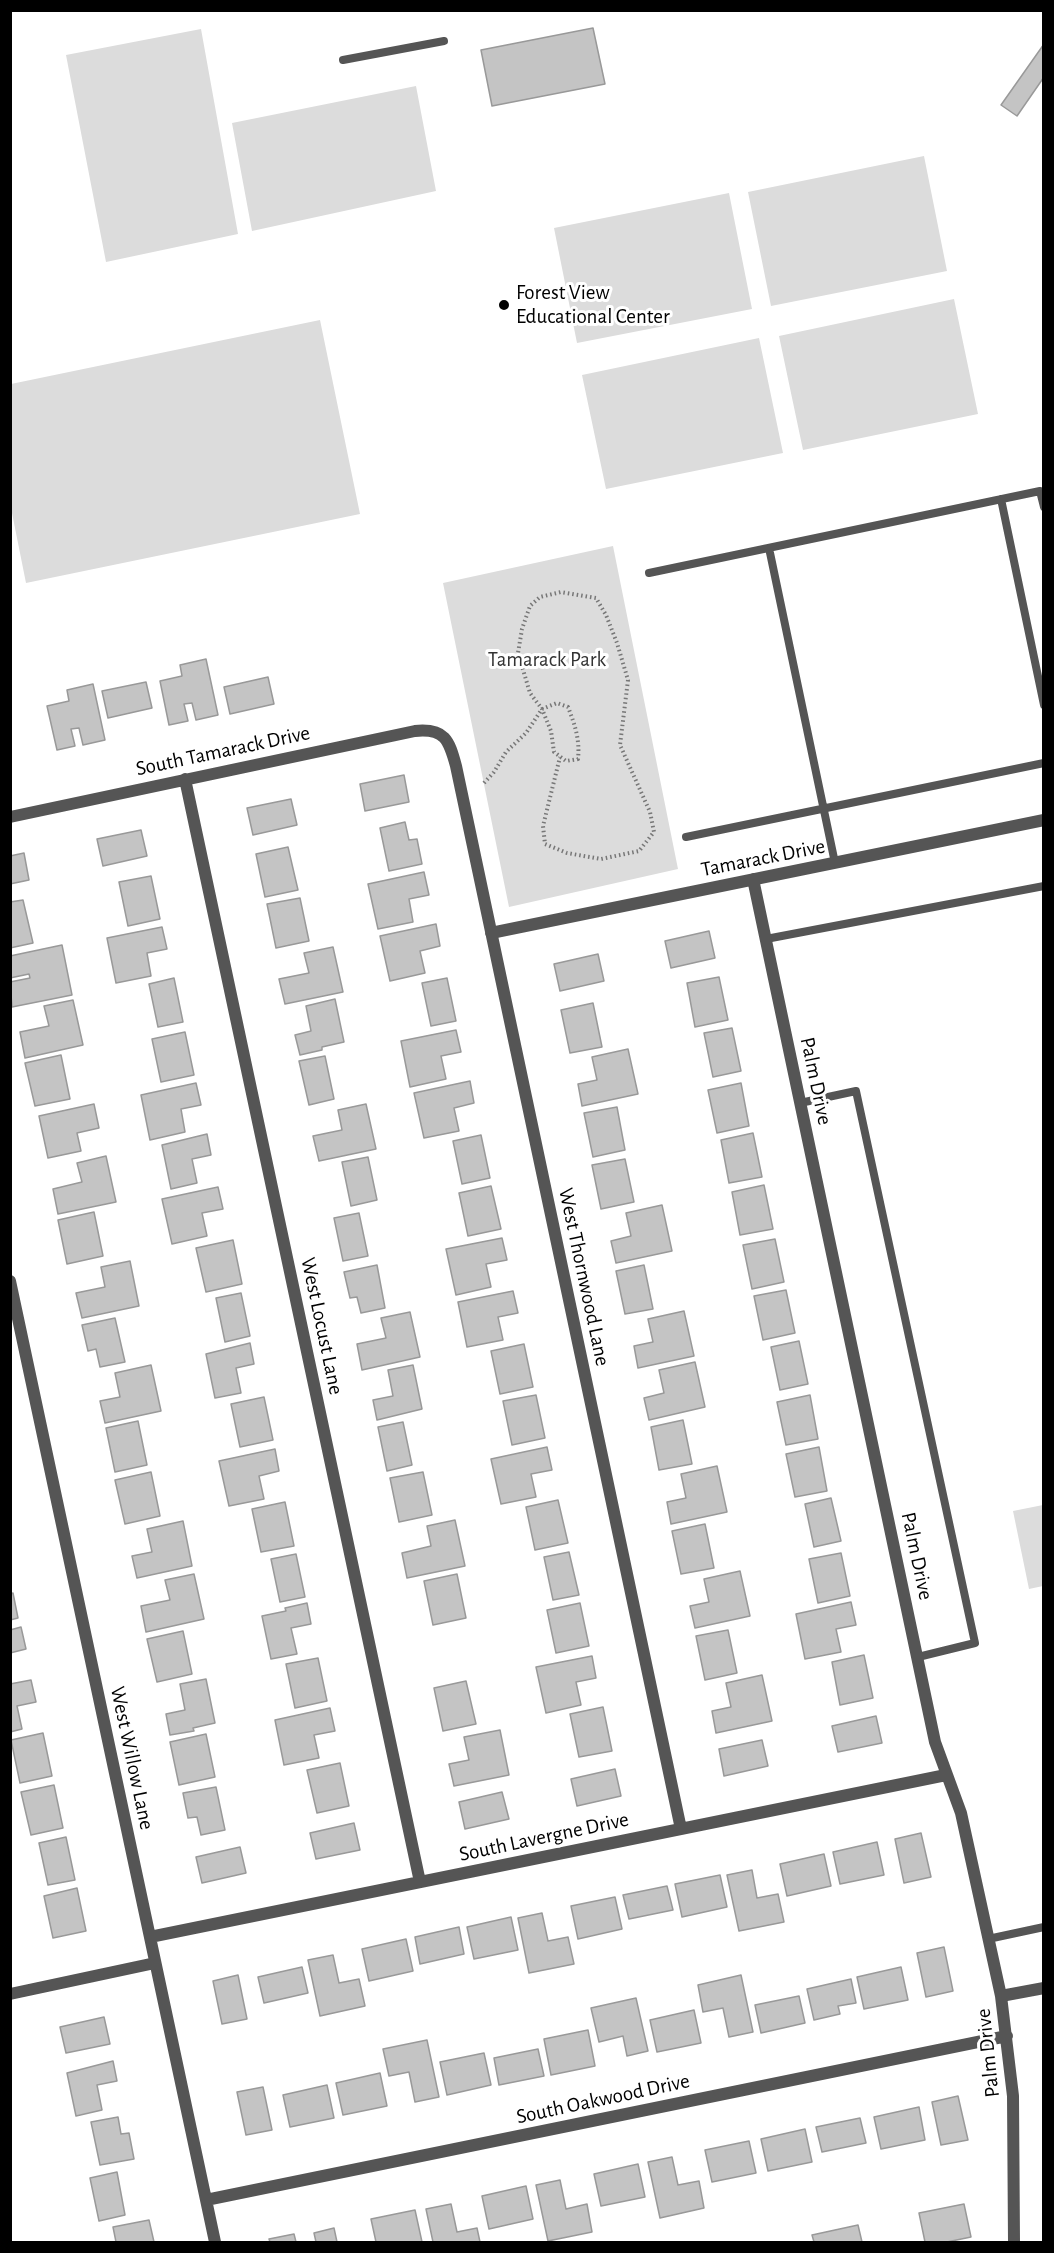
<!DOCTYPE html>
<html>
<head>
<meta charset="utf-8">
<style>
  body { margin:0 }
  #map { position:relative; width:1054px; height:2253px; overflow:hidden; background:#fff; font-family:"Alegreya Sans",sans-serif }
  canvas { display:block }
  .frame { position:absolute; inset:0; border:12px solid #000; pointer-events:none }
</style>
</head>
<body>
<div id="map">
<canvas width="1054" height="2253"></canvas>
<div class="frame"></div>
</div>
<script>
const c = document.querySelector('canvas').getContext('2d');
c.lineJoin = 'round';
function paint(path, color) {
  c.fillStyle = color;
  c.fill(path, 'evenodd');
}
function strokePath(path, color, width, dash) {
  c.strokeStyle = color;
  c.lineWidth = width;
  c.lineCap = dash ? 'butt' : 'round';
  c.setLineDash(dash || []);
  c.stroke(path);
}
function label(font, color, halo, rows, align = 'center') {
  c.font = font + ' "Alegreya Sans",sans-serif';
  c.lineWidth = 6;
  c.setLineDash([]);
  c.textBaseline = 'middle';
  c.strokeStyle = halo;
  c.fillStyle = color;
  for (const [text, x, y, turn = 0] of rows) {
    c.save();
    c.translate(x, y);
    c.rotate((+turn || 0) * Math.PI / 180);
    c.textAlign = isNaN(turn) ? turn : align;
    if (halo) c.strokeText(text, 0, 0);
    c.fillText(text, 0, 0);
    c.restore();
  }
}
paint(new Path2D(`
  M201,29L238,234L106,262L66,55Z
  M416,86L436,191L252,231L232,123Z
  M924,156L947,271L771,306L748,192Z
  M729,193L752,309L577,343L554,228Z
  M954,299L978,414L803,450L779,336Z
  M320,320L360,514L26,583L11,508V384Z
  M759,338L783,453L606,489L582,375Z
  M613,546L678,869L509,907L443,583Z
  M1043,1505V1586L1029,1589L1013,1511Z`), '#dcdcdc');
const building = new Path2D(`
  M593,28L605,84L492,106L481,50Z
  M1044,44V77L1017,116L1001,105Z
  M206,659L218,715L196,720L192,703L184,704L188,721L169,725L160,681L182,676L180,665Z
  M268,677L274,704L230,714L224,687Z
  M146,682L152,708L108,718L102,691Z
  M93,684L105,740L83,745L79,728L71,729L75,746L57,750L47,706L69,701L67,690Z
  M404,775L409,802L365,811L360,784Z
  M291,799L297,825L253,835L247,808Z
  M405,822L409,840L417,839L422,864L389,871L380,828Z
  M141,830L147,856L103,866L97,839Z
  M288,847L298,890L265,897L256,854Z
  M24,853L29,880L10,884V856Z
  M424,872L429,895L409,899L413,922L378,929L368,884Z
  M151,876L160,919L128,926L119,882Z
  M300,898L309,941L276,948L267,904Z
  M23,900L33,943L10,948V902Z
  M436,924L440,946L420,951L425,973L390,981L380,936Z
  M162,927L167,949L147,953L151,976L116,983L107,938Z
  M709,931L715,958L671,968L665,941Z
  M62,945L72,995L12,1007L10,982L30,978L29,974L10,978V956Z
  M333,947L343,992L285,1004L279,979L309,973L304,953Z
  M598,954L604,981L560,991L554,964Z
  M719,977L728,1020L695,1027L687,983Z
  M174,978L183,1022L158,1027L149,984Z
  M447,978L456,1021L431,1026L422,983Z
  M335,999L344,1042L322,1047V1050L300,1055L295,1035L311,1031L306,1006Z
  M73,1000L83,1045L25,1058L20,1032L49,1026L44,1006Z
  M593,1003L602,1047L570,1053L561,1010Z
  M732,1028L741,1071L713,1077L704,1033Z
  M456,1030L461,1052L441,1056L446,1079L410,1087L401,1041Z
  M185,1032L194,1075L161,1082L152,1039Z
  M628,1049L638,1094L582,1106L578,1084L597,1080L592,1057Z
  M61,1055L70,1099L35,1106L25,1063Z
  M325,1056L334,1099L309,1105L299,1061Z
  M470,1081L474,1103L454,1108L459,1131L424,1138L414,1093Z
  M196,1083L201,1105L181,1109L185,1132L150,1140L141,1095Z
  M741,1083L749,1126L717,1133L708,1090Z
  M94,1104L99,1128L77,1133L81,1151L48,1158L39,1116Z
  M366,1104L376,1149L319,1161L313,1136L342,1130L338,1110Z
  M617,1107L625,1150L593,1157L584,1113Z
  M753,1133L762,1177L729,1183L721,1140Z
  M207,1134L211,1155L192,1159L197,1183L171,1189L162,1145Z
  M481,1135L490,1178L462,1184L453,1141Z
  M106,1156L116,1202L58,1214L53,1189L82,1182L77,1163Z
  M368,1157L377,1200L351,1206L342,1162Z
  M625,1159L634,1202L601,1209L592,1165Z
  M764,1185L773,1229L740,1235L732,1192Z
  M491,1186L501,1229L468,1236L459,1193Z
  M218,1187L223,1209L202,1213L207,1236L172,1244L162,1199Z
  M662,1205L672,1251L616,1263L611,1241L631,1236L626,1213Z
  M94,1212L103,1256L67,1264L58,1220Z
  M359,1213L368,1256L343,1261L334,1218Z
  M502,1238L507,1260L486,1264L491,1287L456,1295L446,1249Z
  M775,1239L784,1282L752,1289L743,1245Z
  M233,1240L242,1284L206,1292L196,1248Z
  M130,1261L139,1306L82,1318L76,1293L105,1287L101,1267Z
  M377,1265L385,1308L361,1313L357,1297L350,1298L344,1272Z
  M644,1265L653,1309L625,1314L616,1271Z
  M786,1290L795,1333L763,1340L754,1296Z
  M513,1291L518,1313L498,1317L503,1340L467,1347L458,1302Z
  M241,1293L250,1336L225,1342L216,1298Z
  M684,1311L694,1356L638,1368L634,1346L653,1342L648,1319Z
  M410,1312L420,1357L362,1370L357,1344L386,1338L381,1318Z
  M115,1318L125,1362L100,1367L96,1349L88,1351L82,1325Z
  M799,1341L808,1384L780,1390L771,1347Z
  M250,1343L254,1364L236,1368L241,1393L215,1398L206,1354Z
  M524,1344L533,1387L500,1394L491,1351Z
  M695,1362L705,1407L649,1420L644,1398L664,1393L659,1370Z
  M151,1365L161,1411L105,1423L100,1401L120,1397L115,1373Z
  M413,1365L422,1409L377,1420L373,1400L393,1396L388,1370Z
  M536,1395L545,1438L512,1445L503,1401Z
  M810,1395L818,1439L786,1445L777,1402Z
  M264,1397L273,1440L240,1447L231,1404Z
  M683,1420L692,1464L659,1470L651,1427Z
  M138,1421L147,1465L115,1472L106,1428Z
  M403,1422L412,1465L387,1471L378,1427Z
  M547,1447L552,1470L531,1474L536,1497L501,1504L491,1459Z
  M819,1447L827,1491L795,1497L786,1454Z
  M275,1449L279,1471L259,1476L264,1499L229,1506L219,1461Z
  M717,1466L727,1512L671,1524L667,1502L686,1498L681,1474Z
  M151,1472L160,1516L125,1524L115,1480Z
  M423,1472L432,1515L399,1522L390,1478Z
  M831,1498L841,1541L814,1547L805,1504Z
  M558,1500L568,1543L535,1550L526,1507Z
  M285,1502L294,1546L261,1552L252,1509Z
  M455,1520L465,1566L407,1578L402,1553L431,1546L427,1526Z
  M183,1521L192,1566L137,1578L132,1556L152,1552L147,1529Z
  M705,1524L714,1568L681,1574L672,1531Z
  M569,1552L579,1595L553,1600L544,1557Z
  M841,1553L850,1596L818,1603L809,1559Z
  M296,1554L305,1597L280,1602L271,1559Z
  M740,1571L750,1616L695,1628L690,1606L709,1602L704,1579Z
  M194,1574L204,1619L146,1632L141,1606L170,1600L165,1580Z
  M457,1574L466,1618L433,1625L424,1581Z
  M13,1593L18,1618L10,1620V1594Z
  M851,1602L856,1625L836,1629L841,1652L805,1659L796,1614Z
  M307,1603L311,1624L291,1628L297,1654L271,1659L262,1616L286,1611L285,1608Z
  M580,1603L589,1646L556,1653L547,1610Z
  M21,1627L26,1649L10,1653V1630Z
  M728,1630L737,1673L705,1680L696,1636Z
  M183,1631L192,1674L157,1682L147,1639Z
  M864,1655L873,1698L840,1705L832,1662Z
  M592,1656L596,1678L576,1682L581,1705L546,1713L536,1667Z
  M318,1658L327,1701L295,1708L286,1664Z
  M762,1675L772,1721L716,1733L712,1711L731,1707L726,1683Z
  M206,1679L215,1723L193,1728L194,1731L170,1735L166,1714L185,1710L180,1684Z
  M31,1680L36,1702L17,1706L22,1729L10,1732V1684Z
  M466,1681L476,1724L443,1731L434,1688Z
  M603,1707L612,1751L579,1757L570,1714Z
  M330,1708L335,1731L314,1735L319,1758L284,1765L275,1720Z
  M876,1716L882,1743L838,1752L832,1726Z
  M500,1730L509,1775L454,1786L449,1764L469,1760L464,1737Z
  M43,1733L52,1776L20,1783L11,1740Z
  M206,1734L215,1777L179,1785L170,1742Z
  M762,1740L768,1766L724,1776L719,1749Z
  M340,1763L349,1806L317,1813L307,1770Z
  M615,1769L621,1796L577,1806L571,1779Z
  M54,1785L63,1828L31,1835L21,1792Z
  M216,1787L225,1830L201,1835L197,1817L188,1818L183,1793Z
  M502,1792L509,1819L465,1829L459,1802Z
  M354,1823L360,1850L316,1859L310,1833Z
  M921,1833L931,1877L904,1883L895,1839Z
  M66,1837L75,1880L48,1885L39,1843Z
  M877,1842L884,1875L840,1884L833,1852Z
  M240,1847L246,1873L202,1883L196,1857Z
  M824,1854L831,1886L787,1896L780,1864Z
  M752,1870L757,1898L778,1894L784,1922L739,1931L727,1875Z
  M720,1875L727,1907L682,1917L675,1884Z
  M667,1886L673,1910L629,1919L623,1895Z
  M77,1888L86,1931L53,1938L44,1896Z
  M615,1897L622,1929L578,1939L571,1906Z
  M542,1913L548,1941L568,1937L574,1964L529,1973L518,1918Z
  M511,1917L518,1950L474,1959L467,1927Z
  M459,1927L464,1954L420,1964L415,1937Z
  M406,1939L413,1971L369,1981L362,1949Z
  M944,1947L953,1991L926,1997L917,1953Z
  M333,1955L339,1983L359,1979L365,2006L320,2016L308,1960Z
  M302,1967L308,1993L264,2003L258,1977Z
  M901,1967L908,2000L864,2009L857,1977Z
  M238,1975L247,2019L222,2024L213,1981Z
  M741,1975L753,2032L729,2037L723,2008L703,2012L698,1985Z
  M851,1979L856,2003L838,2006L840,2014L814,2020L807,1989Z
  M799,1996L805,2023L761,2033L755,2005Z
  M636,1998L648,2051L627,2056L623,2036L599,2042L591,2008Z
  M694,2010L701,2043L657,2052L650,2020Z
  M104,2017L110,2044L66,2053L60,2027Z
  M588,2030L595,2066L551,2075L544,2039Z
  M427,2040L439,2097L415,2102L409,2072L389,2076L383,2049Z
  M538,2049L544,2076L499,2085L494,2058Z
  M484,2053L491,2085L447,2095L440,2062Z
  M113,2061L117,2081L97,2085L102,2110L76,2116L67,2073Z
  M380,2073L387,2106L343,2115L336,2083Z
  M327,2085L334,2118L290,2127L283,2095Z
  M263,2087L272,2130L246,2135L237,2092Z
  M958,2096L968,2140L941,2145L932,2102Z
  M919,2107L925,2140L881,2149L874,2117Z
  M118,2117L121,2134L129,2133L134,2159L100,2165L91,2122Z
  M860,2118L866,2143L822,2152L816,2127Z
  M805,2129L812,2162L768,2171L761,2139Z
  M749,2141L756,2173L712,2182L705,2150Z
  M672,2157L678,2185L699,2181L704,2208L660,2218L648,2162Z
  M638,2164L645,2197L601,2206L594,2174Z
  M117,2172L125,2215L99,2221L90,2178Z
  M560,2180L566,2209L587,2204L592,2232L548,2241L536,2185Z
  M526,2186L533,2219L489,2229L482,2196Z
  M451,2204L457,2232L477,2228L480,2242H433L426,2209Z
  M964,2204L971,2237L947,2242H925L919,2213Z
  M415,2210L422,2242H376L371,2219Z
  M149,2220L154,2242H116L113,2227Z
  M858,2225L862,2242H814L812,2235Z
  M334,2228L337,2242H316L314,2233Z
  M294,2234L296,2242H270L269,2239Z`);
paint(building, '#c4c4c4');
strokePath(building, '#999', 1.5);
strokePath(new Path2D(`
  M484,783L494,772L506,752L526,733L542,709L557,703L568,707C575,725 580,740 578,759L566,761L554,752L551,731L542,709L530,693L518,653L522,629L530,606L540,597L561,592L596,598L606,615L617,643L628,680L620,745L650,812L654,832L639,851L601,859L567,853L545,844L543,826L560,757`), '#777', 4, [1.5, 3]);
strokePath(new Path2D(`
  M343,60L444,41
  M1001,499L1044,705
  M769,548L835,863
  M649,573L1040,491L1044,507
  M686,837L1044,763
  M766,939L1044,886
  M800,1103L856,1091L975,1643L918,1657
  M988,1939L1044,1927`), '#555', 8);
strokePath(new Path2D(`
  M185,779L420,1882
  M10,817L415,731C445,728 449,740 456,766L681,1829
  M753,879L935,1742L961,1813L1001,1996L1013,2096L1014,2242
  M491,933L1044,820
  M10,1281L215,2242
  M150,1937L946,1775
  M10,1994L155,1963
  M1001,1996L1044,1988
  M206,2200L1007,2036`), '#555', 12);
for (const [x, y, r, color] of [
  [504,305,6,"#000"]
]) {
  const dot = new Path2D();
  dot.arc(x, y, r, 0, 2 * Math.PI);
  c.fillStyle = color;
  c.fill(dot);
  strokePath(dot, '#fff', 2);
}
label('21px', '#000', '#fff', [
  ["Forest View",516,293],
  ["Educational Center",516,317]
], 'left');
label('21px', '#333', '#fff', [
  ["Tamarack Park",547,660]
]);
label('21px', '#000', '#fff', [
  ["South Tamarack Drive",223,751,-12],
  ["Tamarack Drive",763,858,-11],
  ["Palm Drive",816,1081,78],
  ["West Thornwood Lane",584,1277,78],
  ["West Locust Lane",322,1326,78],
  ["Palm Drive",917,1556,78],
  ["West Willow Lane",132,1758,78],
  ["South Lavergne Drive",544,1837,-12],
  ["Palm Drive",988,2053,-96],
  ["South Oakwood Drive",603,2099,-12]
]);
</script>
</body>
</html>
